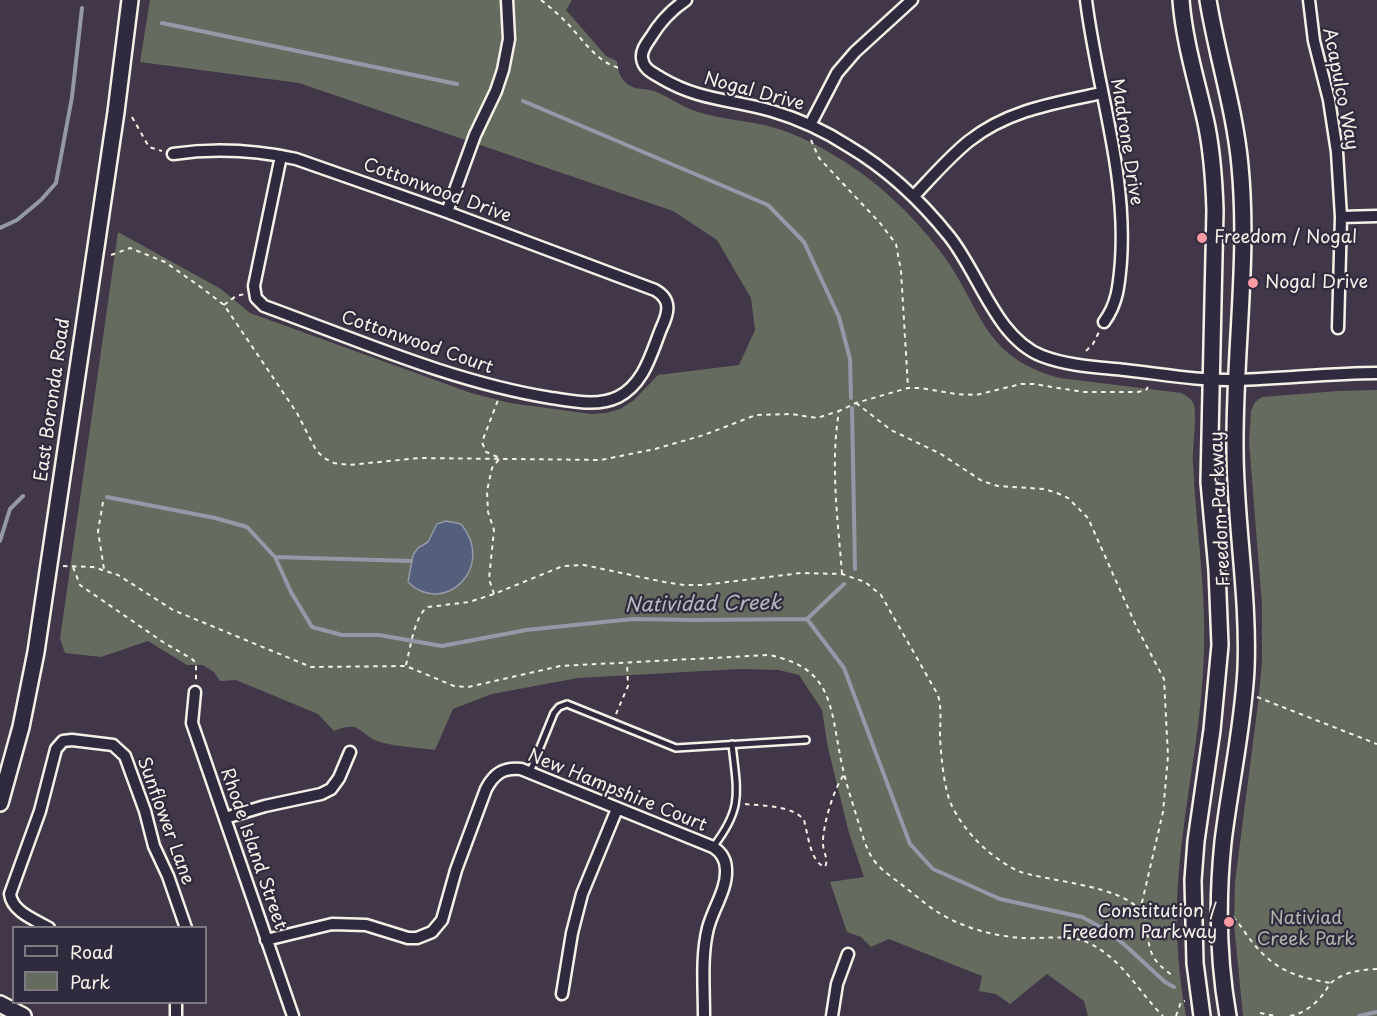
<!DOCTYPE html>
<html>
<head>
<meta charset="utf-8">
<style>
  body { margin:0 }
  #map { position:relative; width:1377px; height:1016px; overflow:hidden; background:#413748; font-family:"Playpen Sans",sans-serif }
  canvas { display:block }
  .legend { position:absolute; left:12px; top:926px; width:195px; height:78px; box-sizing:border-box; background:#2f2a3d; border:2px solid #7e7a81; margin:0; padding:8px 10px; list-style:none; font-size:18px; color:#f4f1e8 }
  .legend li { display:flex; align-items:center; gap:12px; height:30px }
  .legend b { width:30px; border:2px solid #7e7a81 }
</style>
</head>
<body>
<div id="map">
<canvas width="1377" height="1016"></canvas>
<ul class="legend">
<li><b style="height:8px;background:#2f2a3d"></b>Road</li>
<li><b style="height:16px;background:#656c5f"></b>Park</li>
</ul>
</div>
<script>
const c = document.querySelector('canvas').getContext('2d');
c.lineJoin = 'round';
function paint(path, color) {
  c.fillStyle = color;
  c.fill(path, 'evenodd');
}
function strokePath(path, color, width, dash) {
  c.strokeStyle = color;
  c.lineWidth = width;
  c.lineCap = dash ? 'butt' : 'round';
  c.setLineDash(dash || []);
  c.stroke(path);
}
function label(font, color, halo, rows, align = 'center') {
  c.font = font + ' "Playpen Sans",sans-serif';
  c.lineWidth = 4.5;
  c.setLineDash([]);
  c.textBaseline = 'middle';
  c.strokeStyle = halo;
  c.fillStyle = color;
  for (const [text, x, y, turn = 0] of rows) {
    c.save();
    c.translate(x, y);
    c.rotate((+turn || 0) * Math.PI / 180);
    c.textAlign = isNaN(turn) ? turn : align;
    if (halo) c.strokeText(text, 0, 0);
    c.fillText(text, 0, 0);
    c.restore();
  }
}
paint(new Path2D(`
  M150,0H572L566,10L606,56L617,61C618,69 619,76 625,82C633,90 640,88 650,90C665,94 680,106 695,111C721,120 749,120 775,128C797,134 817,145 837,157C877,181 912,214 940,251C983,307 980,357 1060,378L1181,393C1187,396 1192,399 1194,405C1197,417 1192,450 1193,464C1196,526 1206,588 1204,650C1202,735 1180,818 1177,903C1176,940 1179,979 1186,1016H1088L1084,1001L1047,974L1010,1004L996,994L979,991L982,976L889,939L871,947L861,937L847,932L830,882L864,877L849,833L828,748L822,710L799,675L779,670L739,669L578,678L492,694L453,709L435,750C419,748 391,746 377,741C358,733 361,720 334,731L318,714L236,680L220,681L214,672L203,665H187L148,641L101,657L65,653L60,639L118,232L221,289L250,313L471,393L510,403L591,414L606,413L620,409L633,401L658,375L739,365L755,330L751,298L717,240L673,211L299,83L140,62Z
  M1377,390V1016H1243L1234,924L1235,882L1258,704L1262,662V605L1249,442L1251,411L1255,402L1262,397L1338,391Z`), '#656c5f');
const water = new Path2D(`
  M446,521L461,524C497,568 443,617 408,582L413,555L418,548L428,542L437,524Z`);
paint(water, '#535f7b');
strokePath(water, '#9399a7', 1.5);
strokePath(new Path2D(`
  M162,23L457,84
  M523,101L768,205L804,242L839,317L850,359L851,398
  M0,228L17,220L41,200L56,183L72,97L82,8
  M852,408L855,569
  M107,497L215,518L247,527L275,557L291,592L312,627L342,635H379L442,646L526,630L633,619L696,620L807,619
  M0,541L10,509L23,496
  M275,557L411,561
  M807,619L844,668L910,844L933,869L1000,899L1082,917L1106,930L1126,946L1165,982L1174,987
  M807,619L844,584
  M1359,1016L1377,1012`), '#9399a7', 4);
const service = new Path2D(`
  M530,772L554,713L559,707L567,704L676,748L806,740
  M713,847C744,807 737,792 732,744`);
const minor = new Path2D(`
  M686,0C671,10 660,22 651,37C647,43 641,50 642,58C643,69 653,73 661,78C700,101 731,99 772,111C799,119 825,131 848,146C887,169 921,201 949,236C979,273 996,338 1042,356C1068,366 1097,367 1125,370C1162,374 1199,381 1237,380C1283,379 1330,373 1377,373
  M1086,0C1097,89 1127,170 1121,261C1119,284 1118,303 1104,322
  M1309,0L1314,41L1329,100L1337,152L1341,217L1338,328
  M810,125L837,73L855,52L912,0
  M173,154C214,148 255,150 296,159L447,212L655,290C673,300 668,314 661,329C651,354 644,384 618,397C597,407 573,401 551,398C452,382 358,340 264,306L256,298L254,286L281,156
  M914,196C932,177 949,157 969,141C1008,110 1055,103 1102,93
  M447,212L475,135L496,91L503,70L509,39L507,0
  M1341,217L1377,216
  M195,692L192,723L293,1016
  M225,818L265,806L321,794L331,789L339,778L350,752
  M49,928C36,920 12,912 10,894L40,811L56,749L63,741L72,740L113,745L125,756L145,811L154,846L168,876L186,928
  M266,940L332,924L366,925L408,938H417L432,932L442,920L456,870L486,789C494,774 503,767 521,769L713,847C721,852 726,860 726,870C727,889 713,909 708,928C701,956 704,987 704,1016
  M562,994L572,933L582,894L617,809
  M176,1002V1016
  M832,1016L837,984L848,954`);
const secondary = new Path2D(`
  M1181,0C1184,40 1196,79 1205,118C1212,148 1214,179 1215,210L1209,482L1217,570L1220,645L1212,730L1196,841L1193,880L1195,963L1202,1016
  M1208,0C1217,56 1235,110 1240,166C1249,260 1234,355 1235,449C1235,522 1249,595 1246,669C1243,727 1230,784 1223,842C1217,900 1218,959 1228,1016
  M0,803L21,727L36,652L116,112L130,0
  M0,1004L23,1016`);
strokePath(service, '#f4f1e8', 10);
strokePath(minor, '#f4f1e8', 15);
strokePath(secondary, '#f4f1e8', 20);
strokePath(new Path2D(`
  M541,0C550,7 558,14 566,22C583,39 595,61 619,68
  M132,117L149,147L162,151
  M811,140L819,158L880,223L896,244L901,271L908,387
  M111,255L130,248L165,262L202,288L224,305L297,413L316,450L324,458L334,463L349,465L419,458L601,460L655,449L704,435L756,415L791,414L817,418L839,411
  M224,305L236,296L245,294
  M1086,351L1093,344L1099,332
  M856,403L891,430L941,454L982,481L998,486L1044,489L1057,493L1068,498L1088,518L1137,628L1164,679L1168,756L1163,812L1140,911
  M103,502L98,531L104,569
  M63,566L93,567L118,575L173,610L311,667L406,666L454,686L468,687L560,666L769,655C833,668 830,706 841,760C845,781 852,801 858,821C863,836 866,851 876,863C884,873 897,880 907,889C917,896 926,905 936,911C960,927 993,936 1022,938C1043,939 1070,934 1089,943C1122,959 1138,991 1163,1016
  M73,567L80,585L163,642L192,659L196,663V680
  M842,574C838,520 830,465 839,411L856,403L908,388H921L956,394L976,395L1021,384H1034L1083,392H1138L1146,390L1148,387
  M494,594L489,579L494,530L488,512L487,491L492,468L500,458L486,452L482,442L498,400
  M406,665C410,649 415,614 428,607L469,602L494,594L563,566L584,565L664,582L684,585H703L801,573L842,574L865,582L881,595L938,695C942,710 940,722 940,737C941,756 944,790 952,806C965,833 991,858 1018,871C1049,882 1124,885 1142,913C1146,919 1146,925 1147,931C1150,956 1153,961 1173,976
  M1257,697L1377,744
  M616,714L628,686L627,663
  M745,804C763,806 792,805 804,820C808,834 810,862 825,867C829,859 823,852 823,844C822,828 834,787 844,775
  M1233,917C1241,925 1246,935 1253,943C1276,971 1296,977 1331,983
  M1260,1013L1276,1016
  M1176,1016L1181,1002L1185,1001
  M1290,1016C1303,1014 1316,1004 1324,993C1327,989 1329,984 1332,982C1346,971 1361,970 1377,969`), '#f4f1e8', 2, [4.5, 4.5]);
strokePath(service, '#2f2a3d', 5);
strokePath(minor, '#2f2a3d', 10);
strokePath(secondary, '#2f2a3d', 15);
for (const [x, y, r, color] of [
  [1202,238,6,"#ff9aa2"],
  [1253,283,6,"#ff9aa2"],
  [1229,922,6,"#ff9aa2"]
]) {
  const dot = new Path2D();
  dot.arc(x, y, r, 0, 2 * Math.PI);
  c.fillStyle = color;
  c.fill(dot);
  strokePath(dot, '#2f2a3d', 2);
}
label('18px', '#f4f1e8', '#2f2a3d', [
  ["Acapulco Way",1340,89,79],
  ["Nogal Drive",754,92,15],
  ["Madrone Drive",1126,142,81],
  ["Cottonwood Drive",437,191,20],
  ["Cottonwood Court",417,343,19],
  ["East Boronda Road",53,400,-82],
  ["Freedom Parkway",1221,509,-93],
  ["New Hampshire Court",617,791,22],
  ["Sunflower Lane",165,821,70],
  ["Rhode Island Street",253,849,71]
]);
label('18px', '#f4f1e8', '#2f2a3d', [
  ["Freedom / Nogal",1214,238],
  ["Nogal Drive",1265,283],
  ["Constitution /",1217,912,"right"],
  ["Freedom Parkway",1217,933,"right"]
], 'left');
label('18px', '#b4b5aa', '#2f2a3d', [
  ["Nativiad",1306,919],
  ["Creek Park",1306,940]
]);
label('italic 20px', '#b4b7bc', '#2f2a3d', [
  ["Natividad Creek",703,605,-1]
]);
</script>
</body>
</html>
